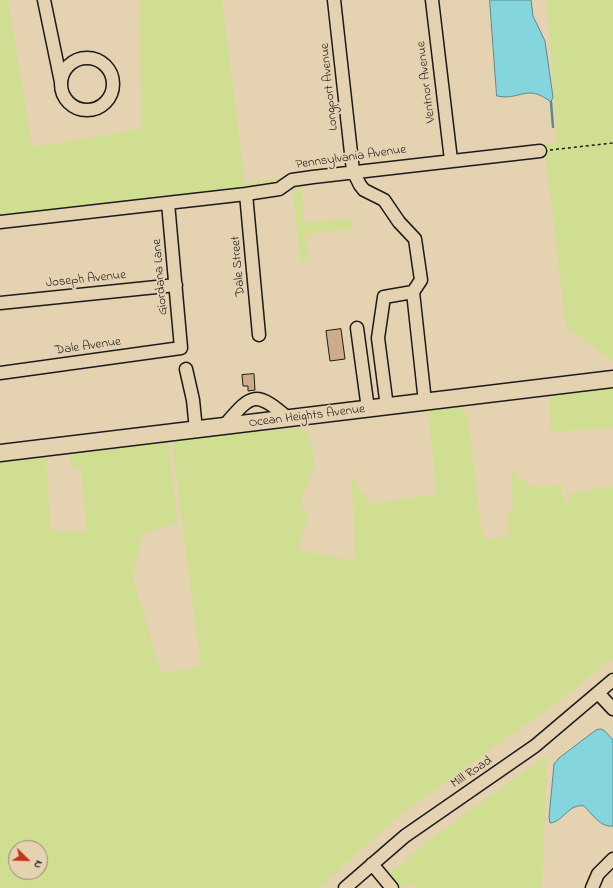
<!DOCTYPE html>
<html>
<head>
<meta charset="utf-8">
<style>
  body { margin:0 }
  #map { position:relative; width:613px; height:888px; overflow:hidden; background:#e5d2b0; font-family:"Indie Flower",sans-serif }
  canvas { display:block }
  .north { position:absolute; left:8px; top:840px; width:40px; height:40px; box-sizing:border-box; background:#e5d2b0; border:1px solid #958975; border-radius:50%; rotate:113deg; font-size:11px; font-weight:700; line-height:16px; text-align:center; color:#1c1c1c }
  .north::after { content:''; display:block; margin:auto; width:14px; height:18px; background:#c8321e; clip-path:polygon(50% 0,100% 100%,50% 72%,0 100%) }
</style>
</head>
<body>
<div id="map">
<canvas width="613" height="888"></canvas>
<div class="north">N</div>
</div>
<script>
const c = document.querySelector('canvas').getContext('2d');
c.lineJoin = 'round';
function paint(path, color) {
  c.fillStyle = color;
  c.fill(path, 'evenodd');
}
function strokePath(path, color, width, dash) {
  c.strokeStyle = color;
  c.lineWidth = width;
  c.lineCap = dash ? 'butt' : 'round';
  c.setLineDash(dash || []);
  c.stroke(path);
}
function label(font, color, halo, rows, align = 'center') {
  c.font = font + ' "Indie Flower",sans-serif';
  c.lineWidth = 4;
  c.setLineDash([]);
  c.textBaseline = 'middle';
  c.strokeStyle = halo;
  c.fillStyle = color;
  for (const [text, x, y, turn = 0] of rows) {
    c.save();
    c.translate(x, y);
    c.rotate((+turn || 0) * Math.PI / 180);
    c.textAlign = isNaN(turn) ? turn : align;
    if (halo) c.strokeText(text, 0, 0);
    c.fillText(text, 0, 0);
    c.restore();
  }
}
paint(new Path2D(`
  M0,0H8L32,147L141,129L140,0H222L245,183L557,142L547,0H613V361L566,327L545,152L301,185L305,223L352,218L353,229L306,234L308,261L300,262L292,183L0,217Z
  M613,387V428L551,432L549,395Z
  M461,405L468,418L481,528L486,540L508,536L507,511L513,510L511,478L513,469C527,489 537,490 560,484L564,503L569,502L568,494L613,486V658L563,698L401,814L319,888H0V462L46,456L51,531L87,532L81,468H71L69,454L75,452L167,440L178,523L143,533L132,575L161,673L201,667L172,443L174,439L302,428L309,435L314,457V467L301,500L302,507L308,515L298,550L355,561L354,519L351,476L371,504L437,494L428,410ZM16,848H40V872H16Z
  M544,757L547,759L542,888H417L414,884L401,888L389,874L424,844Z`), '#d0de91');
const water = new Path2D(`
  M490,0H531L533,16L545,41L553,97L551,102C526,83 521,101 497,96Z
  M601,729L605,731L613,740V826C601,828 592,814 584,806C569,803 563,822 550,823L549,818L554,764L559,758L596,730Z`);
paint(water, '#84d5dc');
strokePath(water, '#5a8b8f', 1);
strokePath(new Path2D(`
  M551,102L553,127`), '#5a8b8f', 2.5);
const building = new Path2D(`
  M341,329L345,359L330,361L326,331Z
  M254,374L255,390L248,391V386H243L242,375Z`);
paint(building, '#ceac89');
strokePath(building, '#1c1c1c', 1);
const minor = new Path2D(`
  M44,0L61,82
  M334,0L353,171L360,185L364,190L384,200L399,222L415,239L421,280L413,292
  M432,0L451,160
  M61 84a26 26 0 1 1 52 0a26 26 0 1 1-52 0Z
  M246,194L259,335
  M0,222L246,194L279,189L292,180L313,177L540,151
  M0,303L176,285
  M357,328L368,409
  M186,369L193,400L196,430
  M0,373L181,348L168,203
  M387,407L378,338L384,297L413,292L425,402
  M223,427C251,395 254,388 289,419
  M598,693L613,709
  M372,864L392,888
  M345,888L405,836L535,746L613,680
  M592,888L598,874L613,859`);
const major = new Path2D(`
  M0,453L613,379`);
strokePath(minor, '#1c1c1c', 15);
strokePath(major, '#1c1c1c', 19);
strokePath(new Path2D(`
  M550,150L613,143`), '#1c1c1c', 1.5, [3, 3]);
strokePath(minor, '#e5d2b0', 12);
strokePath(major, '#e5d2b0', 16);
label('13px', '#1c1c1c', '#e5d2b0', [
  ["Ventnor Avenue",427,82,-97],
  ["Longport Avenue",330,87,-96],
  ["Pennsylvania Avenue",351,158,-8],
  ["Dale Street",239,266,-95],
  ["Giordana Lane",161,277,-95],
  ["Joseph Avenue",86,280,-6],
  ["Dale Avenue",88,347,-8],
  ["Ocean Heights Avenue",307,417,-7],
  ["Mill Road",472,773,-34]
]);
</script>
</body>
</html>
